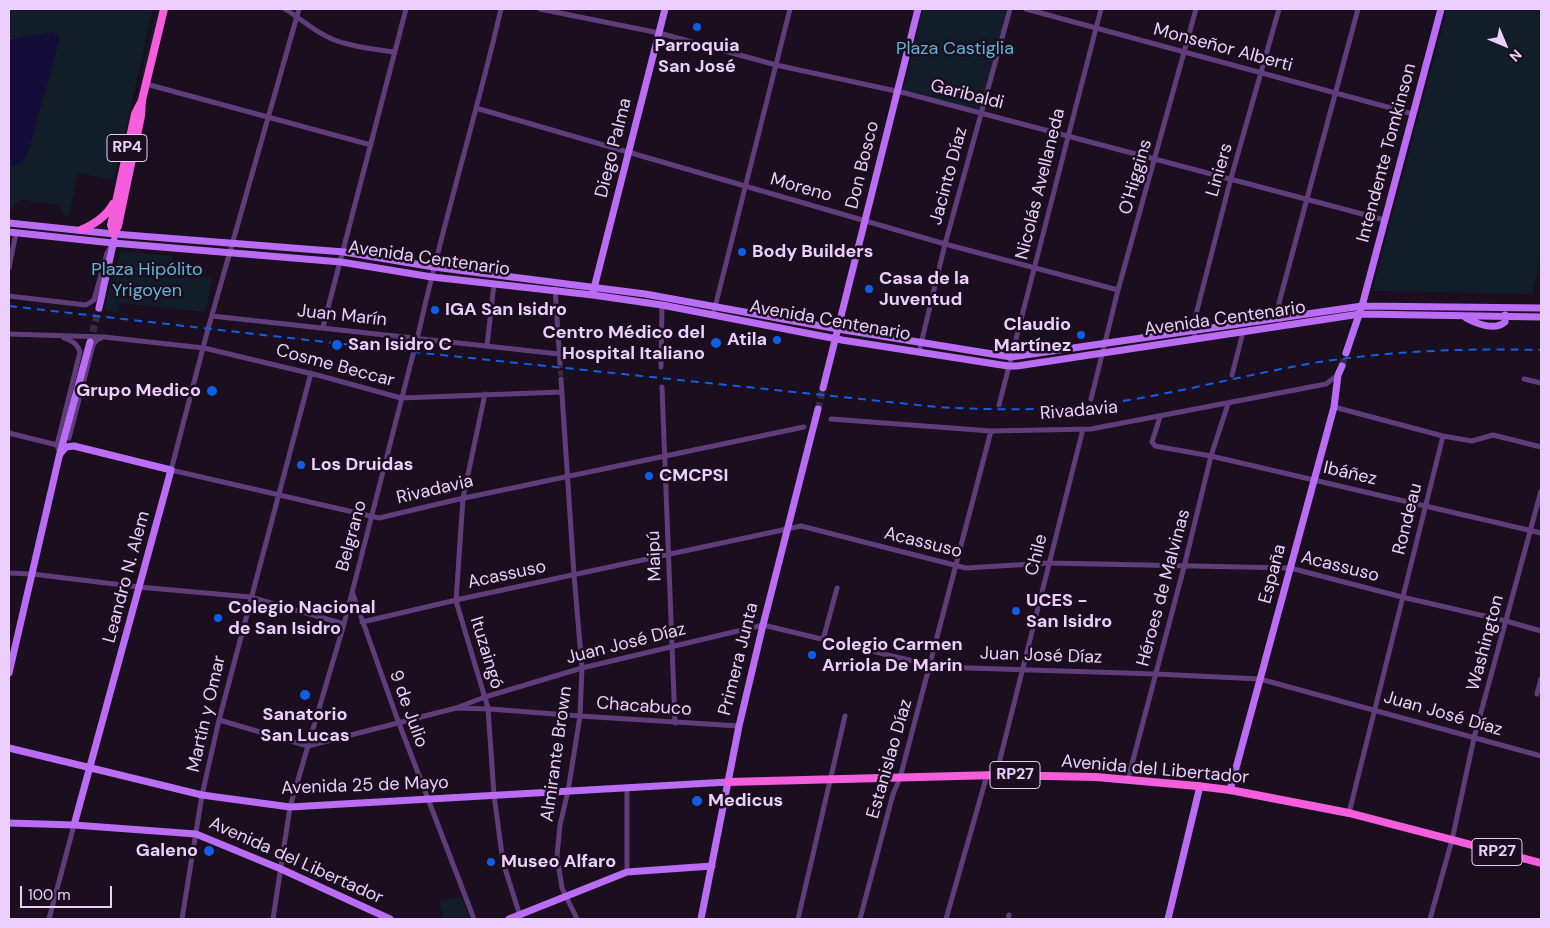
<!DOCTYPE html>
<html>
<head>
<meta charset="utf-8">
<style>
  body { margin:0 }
  #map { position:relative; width:1550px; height:928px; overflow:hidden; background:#1a0e1f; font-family:"DM Sans",sans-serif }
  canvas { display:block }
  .frame { position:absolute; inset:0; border:10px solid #eccffc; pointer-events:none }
  .north { position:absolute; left:1480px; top:20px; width:50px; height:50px; -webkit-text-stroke:4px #1a0e1f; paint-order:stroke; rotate:135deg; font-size:14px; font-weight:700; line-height:20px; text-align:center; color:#eccffc }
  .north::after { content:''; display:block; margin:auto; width:18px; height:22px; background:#eccffc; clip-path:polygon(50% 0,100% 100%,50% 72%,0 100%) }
  .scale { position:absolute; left:20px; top:886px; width:92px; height:22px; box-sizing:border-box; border:2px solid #eccffc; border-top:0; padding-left:6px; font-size:15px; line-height:18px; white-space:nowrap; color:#eccffc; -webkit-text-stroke:4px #1a0e1f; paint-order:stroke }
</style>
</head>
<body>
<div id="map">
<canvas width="1550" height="928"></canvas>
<div class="frame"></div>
<div class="north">N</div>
<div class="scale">100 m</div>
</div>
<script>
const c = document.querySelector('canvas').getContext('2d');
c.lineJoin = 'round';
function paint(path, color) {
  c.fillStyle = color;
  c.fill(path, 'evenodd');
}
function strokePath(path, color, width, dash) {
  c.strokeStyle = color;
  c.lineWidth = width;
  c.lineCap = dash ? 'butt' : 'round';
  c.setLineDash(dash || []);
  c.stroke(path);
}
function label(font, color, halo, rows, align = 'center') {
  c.font = font + ' "DM Sans",sans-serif';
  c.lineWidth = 5;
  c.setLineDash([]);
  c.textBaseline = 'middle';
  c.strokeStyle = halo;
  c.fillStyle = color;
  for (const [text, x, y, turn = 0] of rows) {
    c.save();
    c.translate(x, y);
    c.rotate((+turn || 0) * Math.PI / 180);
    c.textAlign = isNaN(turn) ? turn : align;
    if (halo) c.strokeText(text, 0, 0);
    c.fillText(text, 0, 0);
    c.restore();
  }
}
paint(new Path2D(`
  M9,9H153L114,180L78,173L69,216H65L59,205L21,200L15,204L13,210L9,209Z
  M157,9H159L143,77L141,76Z
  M923,9H1007L980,110L903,90Z
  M1447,9H1541V257L1532,294L1372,291Z
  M120,251L172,256L171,264L182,275L201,277H213L205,312L120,303L118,312L104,311Z
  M461,897L470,919H443L439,901Z`), '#111d28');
paint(new Path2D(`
  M52,32L58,35L59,42L28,152L21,164L13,166L9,163V40Z`), '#140c39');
strokePath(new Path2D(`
  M560,363L561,379`), '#3a2b40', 5, [5, 2.5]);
strokePath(new Path2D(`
  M90,342L99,308
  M1342,366L1346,353
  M818,409L823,388`), '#3a2b40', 7, [7, 3.5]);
strokePath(new Path2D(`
  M285,9C301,19 315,32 332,39C351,47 374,49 394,52
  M299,9L208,329L171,470L379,518L455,500L804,427
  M540,9L659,33L776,65L905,93L1385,220
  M1026,9L1413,114
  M146,84L371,145
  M476,108L945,244L1118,290
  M9,268L16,233
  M555,289L560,363
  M9,296L86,305L94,300L107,253L111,246
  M713,315L790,9
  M212,316L559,354
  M1280,320L1279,303L1358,9
  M323,327L406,9
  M9,334L104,337L204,348L321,376L401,398L562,392
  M1195,339L1194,322L1231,178L1279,9
  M487,346L494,284
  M919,352L945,244L1010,9
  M661,367L662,305
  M1232,375L1243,332
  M561,379L574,575L582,668L580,716L568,791L560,825L557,856L562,888L577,919
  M1524,379L1541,383
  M662,387L675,723
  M485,394L463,498L456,601L488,708L494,795L503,862L521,919
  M1091,399L1118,290L1196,9
  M999,405L1101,9
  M1334,407L1443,436L1472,441L1493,435L1541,447
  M1160,417L1152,442L1155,446L1211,456L1541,533
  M831,419L991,431L1091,429L1326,384L1338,375
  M9,433L57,445
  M69,438L93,345L97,340L103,337
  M60,454L57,445L80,352C77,343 72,341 64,338
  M9,573L32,574L139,587L250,597L344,624
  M353,594L397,718L474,919
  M362,622L465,598L801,526L966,568L1049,563L1290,568L1402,597L1506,621L1541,631
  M823,640L837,588
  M1537,694L1541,679
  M456,708L485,697L582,668L763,625L938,667L1156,674L1260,679L1541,756
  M219,720L308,746L456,708L490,709L580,716L739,726
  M996,775L1083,429
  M1128,779L1184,567L1211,456L1228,404
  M1349,813L1443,436
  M627,872V788
  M49,919L74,825
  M182,919L202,795L219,720L311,373
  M273,919L290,807L344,624L419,331C443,223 476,117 501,9
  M798,919L845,716
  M860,919L893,794L900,778L991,431
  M946,919L987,775
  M1008,919L1009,915
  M1430,919L1452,840L1474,738L1541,491`), '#603c7a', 5);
strokePath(new Path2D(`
  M9,223L114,234L344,252L434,267L645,294L838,329L1011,357L1362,306L1541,308
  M9,232L113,243L341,262L432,277L593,295L662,305L842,340L1008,366H1017L1360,314L1541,317
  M593,292L665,9
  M99,308L114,240
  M1466,318C1477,324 1495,331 1505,322V315
  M1346,353L1362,306L1441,9
  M823,388L918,9
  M60,454L66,447L74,446L171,470L74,825
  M9,673L59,457L90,342
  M9,748L202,795L290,807L728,782
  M1230,790L1334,407L1338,375L1342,366
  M9,823L74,825L196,834L281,869L390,919
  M509,919L627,872L712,866
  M701,919L739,726L763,625L818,409
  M1168,919L1200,786`), '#ba6cf5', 7);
strokePath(new Path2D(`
  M81,230C95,224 106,217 113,204
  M114,234L118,226L141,116L142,100L164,9
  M114,234L111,225L135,114L140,104
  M728,782L996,775L1096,777L1197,786L1230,790L1349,813L1541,863`), '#f45ddb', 8);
strokePath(new Path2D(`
  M9,306L413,352L937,407C992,410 1049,411 1103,404C1176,394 1247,374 1319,362C1392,351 1467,348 1541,350`), '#105de7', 2, [8, 6]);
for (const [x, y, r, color] of [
  [697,27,5,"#105de7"],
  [742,252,5,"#105de7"],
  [869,289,5,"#105de7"],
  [435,310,5,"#105de7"],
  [1081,335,5,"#105de7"],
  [777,340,5,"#105de7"],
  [716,343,6,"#105de7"],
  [337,345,6,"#105de7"],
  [212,391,6,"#105de7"],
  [301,465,5,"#105de7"],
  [649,476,5,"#105de7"],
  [1016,611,5,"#105de7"],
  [218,618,5,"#105de7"],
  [812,655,5,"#105de7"],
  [305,695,6,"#105de7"],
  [697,801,6,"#105de7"],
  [209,851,6,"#105de7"],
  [491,862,5,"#105de7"]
]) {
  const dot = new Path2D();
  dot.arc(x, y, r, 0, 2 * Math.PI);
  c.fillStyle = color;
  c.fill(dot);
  strokePath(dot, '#1a0e1f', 2);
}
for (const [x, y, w] of [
  [127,148,40],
  [1015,775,50],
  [1497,852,50]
]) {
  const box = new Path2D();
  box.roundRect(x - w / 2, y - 13.5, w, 27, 4);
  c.fillStyle = '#1a0e1f';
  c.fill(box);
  strokePath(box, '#eccffc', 1);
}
label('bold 16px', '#eccffc', null, [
  ["RP4",127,148],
  ["RP27",1015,775],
  ["RP27",1497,852]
]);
label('bold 18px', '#eccffc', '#1a0e1f', [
  ["Parroquia",697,46,"center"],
  ["San José",697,67,"center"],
  ["Body Builders",752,252],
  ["Casa de la",879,279],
  ["Juventud",879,300],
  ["IGA San Isidro",445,310],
  ["Claudio",1071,325,"right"],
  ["Martínez",1071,346,"right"],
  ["Centro Médico del",705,333,"right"],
  ["Hospital Italiano",705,354,"right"],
  ["Atila",767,340,"right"],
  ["San Isidro C",348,345],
  ["Grupo Medico",201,391,"right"],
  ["Los Druidas",311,465],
  ["CMCPSI",659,476],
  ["UCES -",1026,601],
  ["San Isidro",1026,622],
  ["Colegio Nacional",228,608],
  ["de San Isidro",228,629],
  ["Colegio Carmen",822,645],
  ["Arriola De Marin",822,666],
  ["Sanatorio",305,715,"center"],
  ["San Lucas",305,736,"center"],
  ["Medicus",708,801],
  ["Galeno",198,851,"right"],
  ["Museo Alfaro",501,862]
], 'left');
label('18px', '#eccffc', '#1a0e1f', [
  ["Monseñor Alberti",1223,48,15],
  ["Garibaldi",967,95,14],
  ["Diego Palma",614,148,-76],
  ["Intendente Tomkinson",1387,153,-75],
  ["Don Bosco",863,165,-76],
  ["Liniers",1220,170,-74],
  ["Jacinto Díaz",949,176,-75],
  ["O'Higgins",1136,177,-74],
  ["Nicolás Avellaneda",1041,184,-76],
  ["Moreno",801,188,16],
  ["Avenida Centenario",429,259,8],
  ["Juan Marín",342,316,6],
  ["Avenida Centenario",1225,319,-8],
  ["Avenida Centenario",830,321,10],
  ["Cosme Beccar",335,366,15],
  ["Rivadavia",1079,411,-5],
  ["Ibáñez",1350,474,13],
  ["Rivadavia",435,490,-13],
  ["Rondeau",1408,519,-76],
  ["Belgrano",352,536,-75],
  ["Acassuso",923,543,14],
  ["Chile",1037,555,-76],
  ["Maipú",655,556,-92],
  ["Acassuso",1340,567,14],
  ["España",1273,574,-75],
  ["Acassuso",507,575,-12],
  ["Leandro N. Alem",127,577,-75],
  ["Héroes de Malvinas",1164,588,-75],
  ["Washington",1486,643,-75],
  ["Juan José Díaz",626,644,-14],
  ["Ituzaingó",486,653,73],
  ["Juan José Díaz",1041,656,2],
  ["Primera Junta",739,659,-76],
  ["Chacabuco",644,707,4],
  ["9 de Julio",408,709,70],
  ["Martín y Omar",207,714,-77],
  ["Juan José Díaz",1443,714,16],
  ["Almirante Brown",557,754,-82],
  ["Estanislao Díaz",890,759,-74],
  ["Avenida del Libertador",1155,770,5],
  ["Avenida 25 de Mayo",365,786,-2],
  ["Avenida del Libertador",296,861,24]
]);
label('18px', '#60b4d6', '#1a0e1f', [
  ["Plaza Castiglia",955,49],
  ["Plaza Hipólito",147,270],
  ["Yrigoyen",147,291]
]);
</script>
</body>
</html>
